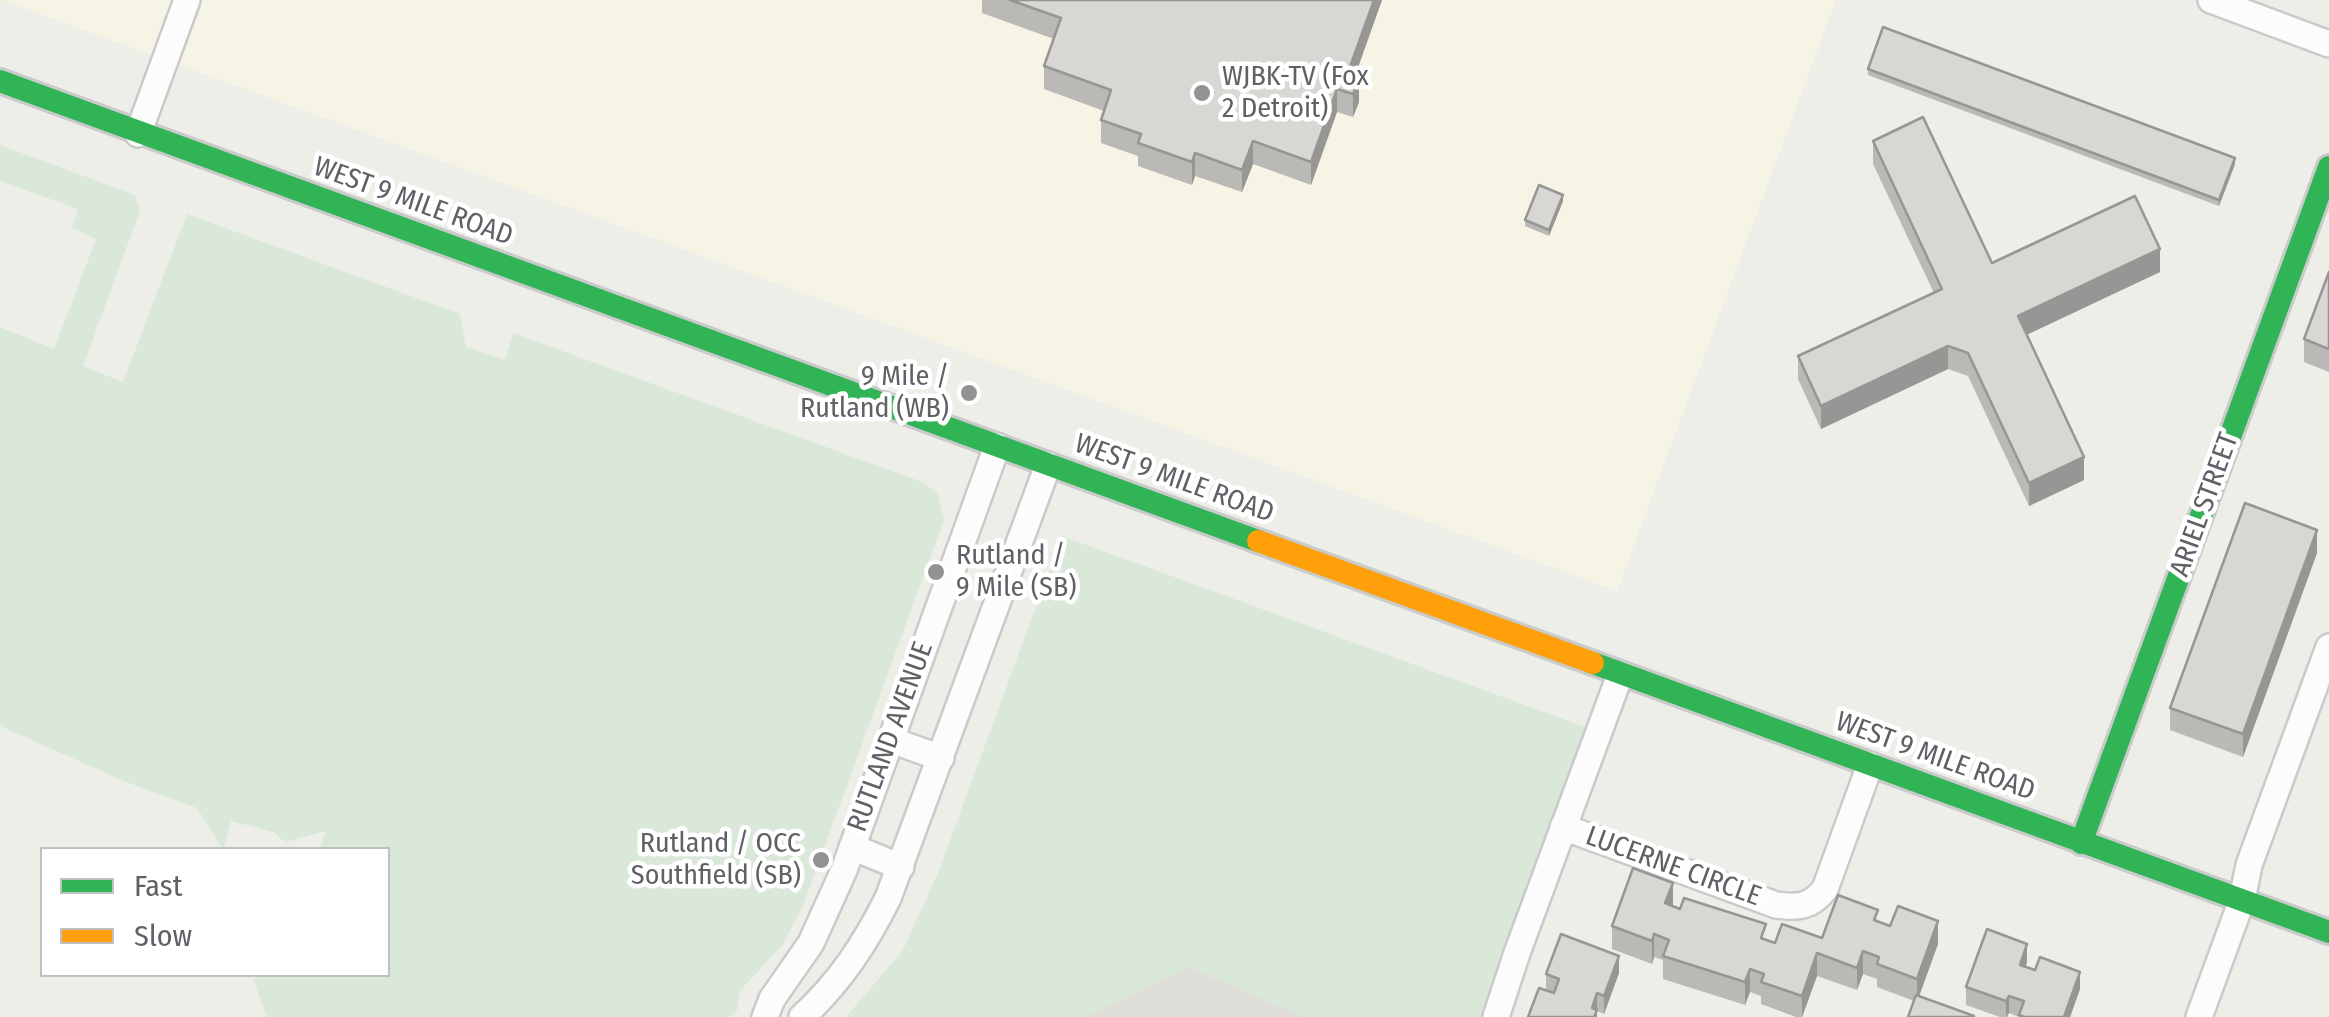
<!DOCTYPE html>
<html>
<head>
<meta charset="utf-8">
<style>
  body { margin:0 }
  #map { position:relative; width:2329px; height:1017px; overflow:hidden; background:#eeeee9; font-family:"Fira Sans Condensed",sans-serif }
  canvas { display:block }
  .legend { position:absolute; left:40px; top:847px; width:350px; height:130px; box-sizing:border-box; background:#fff; border:2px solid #bfc0c2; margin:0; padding:12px 18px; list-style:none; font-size:30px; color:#5f6166 }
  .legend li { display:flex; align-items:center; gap:20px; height:50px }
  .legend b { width:50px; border:2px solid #bfc0c2 }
</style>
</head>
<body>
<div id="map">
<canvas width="2329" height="1017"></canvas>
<ul class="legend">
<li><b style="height:12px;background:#30b455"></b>Fast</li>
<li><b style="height:12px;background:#ff9f0a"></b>Slow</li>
</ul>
</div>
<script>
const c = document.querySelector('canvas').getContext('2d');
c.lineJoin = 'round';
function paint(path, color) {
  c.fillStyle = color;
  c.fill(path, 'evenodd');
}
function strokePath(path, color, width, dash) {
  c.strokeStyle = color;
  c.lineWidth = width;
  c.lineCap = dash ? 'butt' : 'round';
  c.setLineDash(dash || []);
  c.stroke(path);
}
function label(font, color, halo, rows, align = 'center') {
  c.font = font + ' "Fira Sans Condensed",sans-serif';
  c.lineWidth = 9;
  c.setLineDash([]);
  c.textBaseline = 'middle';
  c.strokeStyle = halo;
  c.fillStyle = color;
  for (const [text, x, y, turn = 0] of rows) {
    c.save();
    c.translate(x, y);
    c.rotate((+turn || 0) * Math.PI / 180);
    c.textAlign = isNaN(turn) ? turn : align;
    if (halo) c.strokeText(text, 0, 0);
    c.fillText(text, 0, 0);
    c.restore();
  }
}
paint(new Path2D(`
  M2,0H1836L1617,591Z`), '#f5f4e5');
paint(new Path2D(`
  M1190,967L1305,1017H1086Z`), '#deddd8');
paint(new Path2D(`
  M0,145L135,195L140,211L83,366L123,382L187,214L460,314L466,347L505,360L513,333L922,482L938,494L944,520L804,903L783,944L739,992L738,1009L729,1017H267L253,979L275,974H388V850L320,849L326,831L285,842L273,832L231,821L223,849L197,808L126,782L0,726V327L54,349L96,239L72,228L78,209L0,181Z
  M1062,536L1585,727L1488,993L1483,1017H1305L1190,967L1086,1017H846L903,950L938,873Z`), '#d9e8d9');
const street = new Path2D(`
  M2211,0L2329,44
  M138,134L187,0
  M891,740L941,758
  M1563,827L1776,905C1798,908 1811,907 1825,889L1870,765
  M852,847L901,867
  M765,1017L772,999L811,943L844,870L997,446
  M802,1017C840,982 865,944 888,898L1048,465
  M1496,1017L1517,953L1620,675
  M2199,1017L2242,900L2249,865L2329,647`);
const fast = new Path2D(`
  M0,81L1258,541
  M1593,663L2329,932
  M2081,843L2329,167`);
const slow = new Path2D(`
  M1258,541L1593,663`);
strokePath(street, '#cacaca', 30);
strokePath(fast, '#c9caca', 28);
strokePath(slow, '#c9caca', 28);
strokePath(street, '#fcfcfc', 25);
strokePath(fast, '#30b455', 22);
strokePath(slow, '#ff9f0a', 22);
paint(new Path2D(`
  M982,0H1382L1354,77L1359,102L1353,117L1337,112L1311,185L1253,164L1242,192L1195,176L1192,185L1138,166V156L1101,143V120L1104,111L1044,89V66L1054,39L982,13Z
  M1868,69L2235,164L2219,206L1868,75Z
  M1873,141L1992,263L2160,272L2026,334L2084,480L2029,506L1968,376L1948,369L1821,429L1798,379V356L1934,293L1873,164Z
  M1563,201L1549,236L1525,226V220Z
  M2329,272V372L2304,362V339Z
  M2317,553L2243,757L2170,730V708Z
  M1673,906L1775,943L1822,938L1878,922L1938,944L1919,996L1914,1001L1877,987V979L1863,974L1857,990L1817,976L1802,1017H1796L1761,1004V996L1750,992L1745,1005L1663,979V960L1654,957L1652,964L1612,949V926Z
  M2027,962L2026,967L2080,989L2070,1017H2019L2009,1013L2007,1017H2000L1966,1005V987Z
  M1619,973L1604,1014L1597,1011V1017L1546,991V974Z`), '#bab9b6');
paint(new Path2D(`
  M1374,0H1382L1349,93L1347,75Z
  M1359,79V102L1353,117V94Z
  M1337,89V112L1311,185V162Z
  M1253,141V164L1242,192V170Z
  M1195,153V176L1192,185V162Z
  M2235,158V164L2219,206V200Z
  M1563,195V201L1549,236V230Z
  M2160,249V272L2018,339V316Z
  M1948,346V369L1821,429V406Z
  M2084,457V480L2029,506V483Z
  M2317,530V553L2243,757V734Z
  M1673,883V906L1665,903Z
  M1938,921V944L1917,1002V979Z
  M1654,934V957L1652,964V941Z
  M2027,944V962L2020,982V965Z
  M1863,951V974L1857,990V968Z
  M1817,953V976L1802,1017V996Z
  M1619,956V973L1604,1014V996Z
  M1750,969V992L1745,1005V982Z
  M2080,972V989L2070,1017H2064Z
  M1597,993V1017H1592V1008Z
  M2009,996V1013L2006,1017V1001Z`), '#979694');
const building = new Path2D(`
  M1010,0H1374L1347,75L1359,79L1353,94L1337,89L1311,162L1253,141L1242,170L1195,153L1192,162L1138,143L1141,134L1101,120L1111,90L1044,66L1061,18Z
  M1883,27L2235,158L2219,200L1868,69Z
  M1923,117L1992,263L2135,196L2160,249L2018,316L2084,457L2029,483L1968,353L1948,346L1821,406L1798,356L1942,289L1873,141Z
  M1539,185L1563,195L1549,230L1525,220Z
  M2329,272V349L2304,339Z
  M2245,503L2317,530L2243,734L2170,708Z
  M1633,868L1673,883L1665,903L1680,909L1684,898L1766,924L1761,938L1775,943L1782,924L1822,938L1838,895L1878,910L1874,920L1890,926L1898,906L1938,921L1917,979L1877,964L1879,957L1863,951L1857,968L1817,953L1802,996L1761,982L1764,974L1750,969L1745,982L1663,956L1669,940L1654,934L1652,941L1612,926Z
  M1987,929L2027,944L2020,965L2035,970L2040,957L2080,972L2064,1017H2025L2019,1015L2024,1001L2009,996L2006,1001L1966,987Z
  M1561,934L1619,956L1604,996L1597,993L1592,1008L1597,1010L1594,1017H1528L1539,988L1554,993L1559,979L1546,974Z
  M1916,995L1974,1016V1017H1908Z`);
paint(building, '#d8d7d4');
strokePath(building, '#979694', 2.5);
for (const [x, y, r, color] of [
  [1202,93,10,"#919294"],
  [969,393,10,"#919294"],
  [936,572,10,"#919294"],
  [821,860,10,"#919294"]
]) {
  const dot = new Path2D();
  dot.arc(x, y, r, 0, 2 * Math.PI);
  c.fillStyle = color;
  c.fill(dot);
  strokePath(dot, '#fff', 4);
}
label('28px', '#5f6166', '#fff', [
  ["WJBK-TV (Fox",1222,77],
  ["2 Detroit)",1222,109],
  ["9 Mile /",949,377,"right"],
  ["Rutland (WB)",949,409,"right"],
  ["Rutland /",956,556],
  ["9 Mile (SB)",956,588],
  ["Rutland / OCC",801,844,"right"],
  ["Southfield (SB)",801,876,"right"]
], 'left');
label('28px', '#5f6166', '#fff', [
  ["WEST 9 MILE ROAD",413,202,20],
  ["WEST 9 MILE ROAD",1174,479,20],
  ["ARIEL STREET",2205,505,-70],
  ["RUTLAND AVENUE",891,737,-70],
  ["WEST 9 MILE ROAD",1935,757,20],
  ["LUCERNE CIRCLE",1673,867,20]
]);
</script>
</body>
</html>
